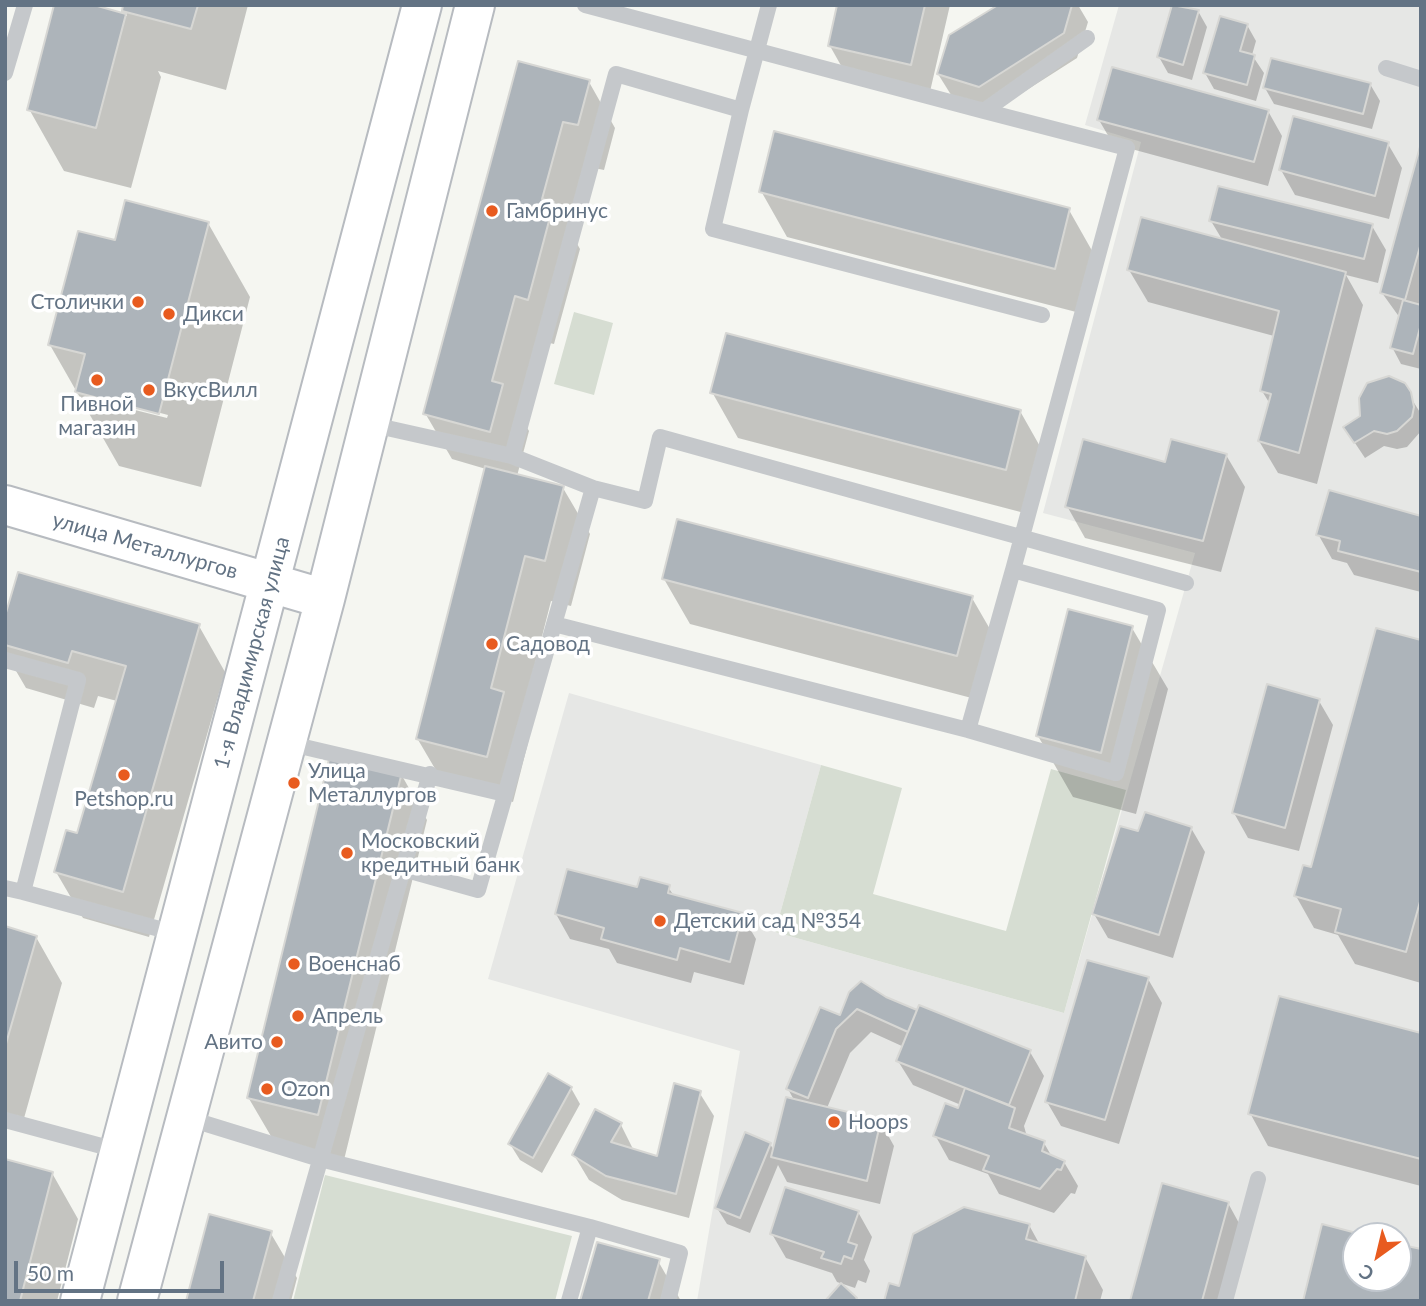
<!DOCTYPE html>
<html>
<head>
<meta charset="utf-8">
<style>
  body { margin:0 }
  #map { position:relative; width:1426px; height:1306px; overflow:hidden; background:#f5f6f1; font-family:Lato,sans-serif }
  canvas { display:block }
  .frame { position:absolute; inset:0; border:7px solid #637384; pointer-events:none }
  .north { position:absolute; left:1342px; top:1222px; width:70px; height:70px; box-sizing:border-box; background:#fff; border:2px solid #c1c7ce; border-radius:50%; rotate:214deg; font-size:19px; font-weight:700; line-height:28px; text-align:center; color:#637384 }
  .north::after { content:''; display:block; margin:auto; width:24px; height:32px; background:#e85b1f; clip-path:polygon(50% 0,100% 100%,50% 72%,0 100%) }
  .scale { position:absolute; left:14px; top:1261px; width:210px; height:32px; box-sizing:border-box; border:4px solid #637384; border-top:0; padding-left:9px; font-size:21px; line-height:24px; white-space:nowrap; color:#637384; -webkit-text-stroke:5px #fff; paint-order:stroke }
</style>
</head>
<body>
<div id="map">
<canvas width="1426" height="1306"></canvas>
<div class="frame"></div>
<div class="north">С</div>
<div class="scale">50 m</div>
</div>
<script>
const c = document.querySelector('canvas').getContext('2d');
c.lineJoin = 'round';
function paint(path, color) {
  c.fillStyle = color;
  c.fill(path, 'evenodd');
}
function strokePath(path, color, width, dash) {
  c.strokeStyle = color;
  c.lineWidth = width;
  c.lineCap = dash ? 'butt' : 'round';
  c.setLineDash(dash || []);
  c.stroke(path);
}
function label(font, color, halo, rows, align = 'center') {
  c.font = font + ' Lato,sans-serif';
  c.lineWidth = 7;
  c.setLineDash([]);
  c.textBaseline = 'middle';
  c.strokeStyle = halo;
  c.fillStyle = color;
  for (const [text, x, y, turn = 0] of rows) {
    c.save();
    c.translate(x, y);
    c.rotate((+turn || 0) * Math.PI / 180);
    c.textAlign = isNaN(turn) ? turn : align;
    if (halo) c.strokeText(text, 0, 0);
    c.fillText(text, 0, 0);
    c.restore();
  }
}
paint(new Path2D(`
  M1119,5H1421V1301H697L740,1051L488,979L569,693L821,765L775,932L1064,1013L1195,553L1043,513L1141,142L1085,125ZM1356,1236H1398V1278H1356Z`), '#e6e7e5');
paint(new Path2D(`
  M574,312L613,323L594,395L554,384Z
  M821,765L902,788L873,894L1006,931L1051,769L1126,790L1064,1013L775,932Z
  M325,1175L572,1236L555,1301H293Z`), '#d6ddd2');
paint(new Path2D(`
  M87,5L127,16L125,5H248L226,90L158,71L161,77L131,188L64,171L29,109Z
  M838,5H950L929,96L848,78L830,46Z
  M1002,5H1078L1088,22L1077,58L994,111L953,98L938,74Z
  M1174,5L1198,11L1207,27L1192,80L1168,73L1159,57Z
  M1247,25L1256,41L1252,55L1264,73L1256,101L1214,89L1205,73Z
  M519,63L589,82L615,128L604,170L589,167L571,233L580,249L554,344L541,341L521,417L529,431L517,476L563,488L590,534L571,606L551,601L520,723L529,739L513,802L444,784L417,738L486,469L452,459L425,413Z
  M1370,84L1380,101L1372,129L1274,104L1265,88Z
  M1268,111L1282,136L1268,186L1113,144L1099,120Z
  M1388,144L1402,168L1389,219L1295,195L1281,170Z
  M1421,150V369L1401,364L1392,347L1400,318L1382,293Z
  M761,191L1069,210L1095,256L1080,313L787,237Z
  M1211,221L1372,226L1386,250L1378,283L1346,275L1363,305L1317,484L1278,473L1259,441L1270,404L1262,391L1274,336L1148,302L1129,270L1223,241Z
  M208,223L250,297L201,487L119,466L50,345L116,242ZM111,400L168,415L167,418L111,404Z
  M1403,385L1421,414V431L1407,447L1397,449L1384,446L1365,458L1345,428Z
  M712,392L1020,411L1046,457L1032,515L738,438Z
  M1226,455L1245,487L1221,572L1085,538L1067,506Z
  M1421,517V592L1354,575L1347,563L1332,559L1318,534Z
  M664,579L972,598L998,643L983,701L690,624Z
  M5,623L199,626L225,672L149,937L83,918L56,872L78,836L117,701L98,696L94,708L26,688L5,652Z
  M1132,628L1168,689L1136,814L1073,797L1038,736Z
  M1421,642V983L1355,964L1338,935L1314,928L1296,896L1312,869Z
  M1319,701L1333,725L1299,851L1248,838L1234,813Z
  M401,774L427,820L344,1160L275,1143L248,1097Z
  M1191,828L1205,852L1173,958L1108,938L1094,914L1140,833Z
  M668,887L674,896L742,915L756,939L744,985L694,972L691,983L617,963L609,949L570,939L556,914L638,890Z
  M5,928L36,937L62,983L21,1129L5,1125Z
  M1148,979L1162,1003L1119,1144L1061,1126L1047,1102Z
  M851,993L886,999L1030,1052L1044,1076L1024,1126L1027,1137L1044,1143L1052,1157L1064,1162L1078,1186L1075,1194L1071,1193L1054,1213L999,1194L988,1174L949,1160L935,1135L961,1105L913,1085L898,1061L904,1047L871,1032L850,1053L827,1108L880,1121L894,1146L880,1204L787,1182L778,1165L750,1233L727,1224L717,1208L770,1144L775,1152L794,1100L788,1089L841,1018Z
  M1421,1035V1186L1268,1146L1250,1113Z
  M571,1088L580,1104L542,1173L520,1160L510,1144Z
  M699,1092L714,1116L689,1218L622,1200L589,1180L574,1155L621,1125L634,1151L659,1158Z
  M52,1173L78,1219L57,1301H5Z
  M1228,1203L1246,1236L1229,1301H1132Z
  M858,1212L872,1237L864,1260L870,1271L866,1283L858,1280L855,1288L837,1282L832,1273L786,1258L772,1234Z
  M1029,1225L1040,1245L1085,1257L1103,1290L1100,1301H885L901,1288Z
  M270,1232L297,1278L291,1301H188Z
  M658,1261L681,1301H582Z`), '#0003');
const building = new Path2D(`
  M54,5H94L126,14L96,128L27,110Z
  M123,5H198L191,29L122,11Z
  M837,5H925L911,65L828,46Z
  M998,5H1072L1064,33L979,87L937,74L949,35Z
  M1172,5L1199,10L1183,65L1157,57Z
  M1220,16L1248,24L1240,51L1255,55L1247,85L1203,73Z
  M1271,58L1371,83L1363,114L1263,88Z
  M518,61L590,80L578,125L563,122L542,199L554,202L528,300L515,296L492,381L503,384L490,432L423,414Z
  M1112,67L1269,110L1254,162L1097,120Z
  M1293,116L1389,142L1375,196L1279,170Z
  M774,131L1070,208L1055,269L759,192Z
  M1421,143V243L1405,300L1380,293Z
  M1218,186L1373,224L1364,259L1209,221Z
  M125,200L209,222L159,414L75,392L85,354L48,345L78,231L115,240Z
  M1141,217L1346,272L1299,453L1258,441L1271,394L1260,391L1279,311L1127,270Z
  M1403,300L1421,305V324L1413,354L1390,348Z
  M726,333L1021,410L1006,470L710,393Z
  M1389,376L1405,383L1411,392L1414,407L1412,417L1397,431L1387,434L1374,431L1354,443L1343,427L1360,416L1359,398L1367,383Z
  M1083,439L1165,462L1171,439L1227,454L1203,541L1065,507Z
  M485,466L564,486L545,561L525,556L491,688L504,692L487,757L416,739Z
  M1329,490L1421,516V572L1338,551L1340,541L1316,535Z
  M677,519L973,596L957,656L662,579Z
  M18,572L200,624L123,892L54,872L66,830L77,833L126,666L72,651L68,663L5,645V616Z
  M1068,609L1133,626L1101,753L1036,736Z
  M1376,628L1421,640V898L1406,952L1335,932L1341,909L1294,896L1303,865L1311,867Z
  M1267,684L1320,699L1285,828L1232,813Z
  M330,755L402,772L318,1115L247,1098Z
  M1145,812L1192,827L1159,935L1092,914L1120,826L1138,831Z
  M567,869L637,887L640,877L670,885L668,893L743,913L730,962L680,948L677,960L601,939L604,928L555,914Z
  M5,926L37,936L5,1047Z
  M1087,960L1149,977L1105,1120L1045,1102Z
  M861,981L886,997L917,1010L908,1032L857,1009L836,1029L808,1098L786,1089L820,1007L840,1015L849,992Z
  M1279,996L1421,1033V1159L1248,1114Z
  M919,1005L1031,1050L1009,1105L896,1061Z
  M548,1073L572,1087L533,1158L508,1144Z
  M674,1083L701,1091L676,1194L606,1176L572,1155L595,1109L622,1123L611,1142L657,1156Z
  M965,1088L1015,1108L1009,1128L1045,1141L1042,1151L1065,1161L1061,1170L1057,1169L1040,1189L983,1170L989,1156L933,1136L945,1103L958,1108Z
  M786,1097L881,1120L867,1181L771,1157Z
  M745,1132L771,1143L740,1218L715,1208Z
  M5,1159L53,1172L20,1301H5Z
  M1162,1183L1229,1202L1202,1301H1130Z
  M785,1187L859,1211L848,1242L857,1245L852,1259L844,1256L841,1264L821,1258L824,1252L770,1234Z
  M964,1207L1030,1224L1026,1239L1086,1256L1075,1301H884L889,1283L899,1286L913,1234Z
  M209,1214L272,1231L253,1301H186Z
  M1322,1224L1368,1236H1356V1278H1398V1244L1421,1249V1301H1303Z
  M597,1242L660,1259L648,1301H580Z
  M841,1283L857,1298L855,1301H825Z`);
paint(building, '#adb4ba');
strokePath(building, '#d7d7d4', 2);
const secondary = new Path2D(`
  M5,505L325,599
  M80,1301L422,5
  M137,1301L325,599L475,5`);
strokePath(secondary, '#b7bbc0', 42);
strokePath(new Path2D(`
  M585,5L984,111L1087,38
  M1386,68L1421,79
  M5,73L25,5
  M741,110L769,5
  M984,111L1127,148L1013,570L1158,610L1116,773L968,730L1013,570
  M369,424L512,456L616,74L741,110L713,229L1042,315
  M593,488L645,501L660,437L1186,583
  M554,624L968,730
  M5,660L78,680L23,892L5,888
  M287,743L505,794
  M403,869L478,890L593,488L512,456
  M23,892L178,934
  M187,1118L320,1159L590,1227
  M5,1120L120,1151
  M280,1301L430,774
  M569,1301L590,1227L680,1253L668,1301
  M1225,1301L1258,1179`), '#c5c8cb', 16);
strokePath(secondary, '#fff', 38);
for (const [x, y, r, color] of [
  [492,211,7,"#e85b1f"],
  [138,302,7,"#e85b1f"],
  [169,314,7,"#e85b1f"],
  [97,380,7,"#e85b1f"],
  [149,390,7,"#e85b1f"],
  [492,644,7,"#e85b1f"],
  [124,775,7,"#e85b1f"],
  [294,783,7,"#e85b1f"],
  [347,853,7,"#e85b1f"],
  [660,921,7,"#e85b1f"],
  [294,964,7,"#e85b1f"],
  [298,1016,7,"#e85b1f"],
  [277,1042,7,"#e85b1f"],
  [267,1089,7,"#e85b1f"],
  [834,1122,7,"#e85b1f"]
]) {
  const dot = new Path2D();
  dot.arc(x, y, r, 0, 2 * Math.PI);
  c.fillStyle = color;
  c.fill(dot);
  strokePath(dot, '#fff', 2.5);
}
label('21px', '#637384', '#fff', [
  ["Гамбринус",506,211],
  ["Столички",124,302,"right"],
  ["Дикси",183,314],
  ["ВкусВилл",163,390],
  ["Пивной",97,404,"center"],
  ["магазин",97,428,"center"],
  ["Садовод",506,644],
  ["Улица",308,771],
  ["Металлургов",308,795],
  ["Petshop.ru",124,799,"center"],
  ["Московский",361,841],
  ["кредитный банк",361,865],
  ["Детский сад №354",674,921],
  ["Военснаб",308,964],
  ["Апрель",312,1016],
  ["Авито",263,1042,"right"],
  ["Ozon",281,1089],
  ["Hoops",848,1122]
], 'left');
label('21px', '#637384', '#fff', [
  ["улица Металлургов",145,546,16],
  ["1-я Владимирская улица",252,653,-75]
]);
</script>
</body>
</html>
